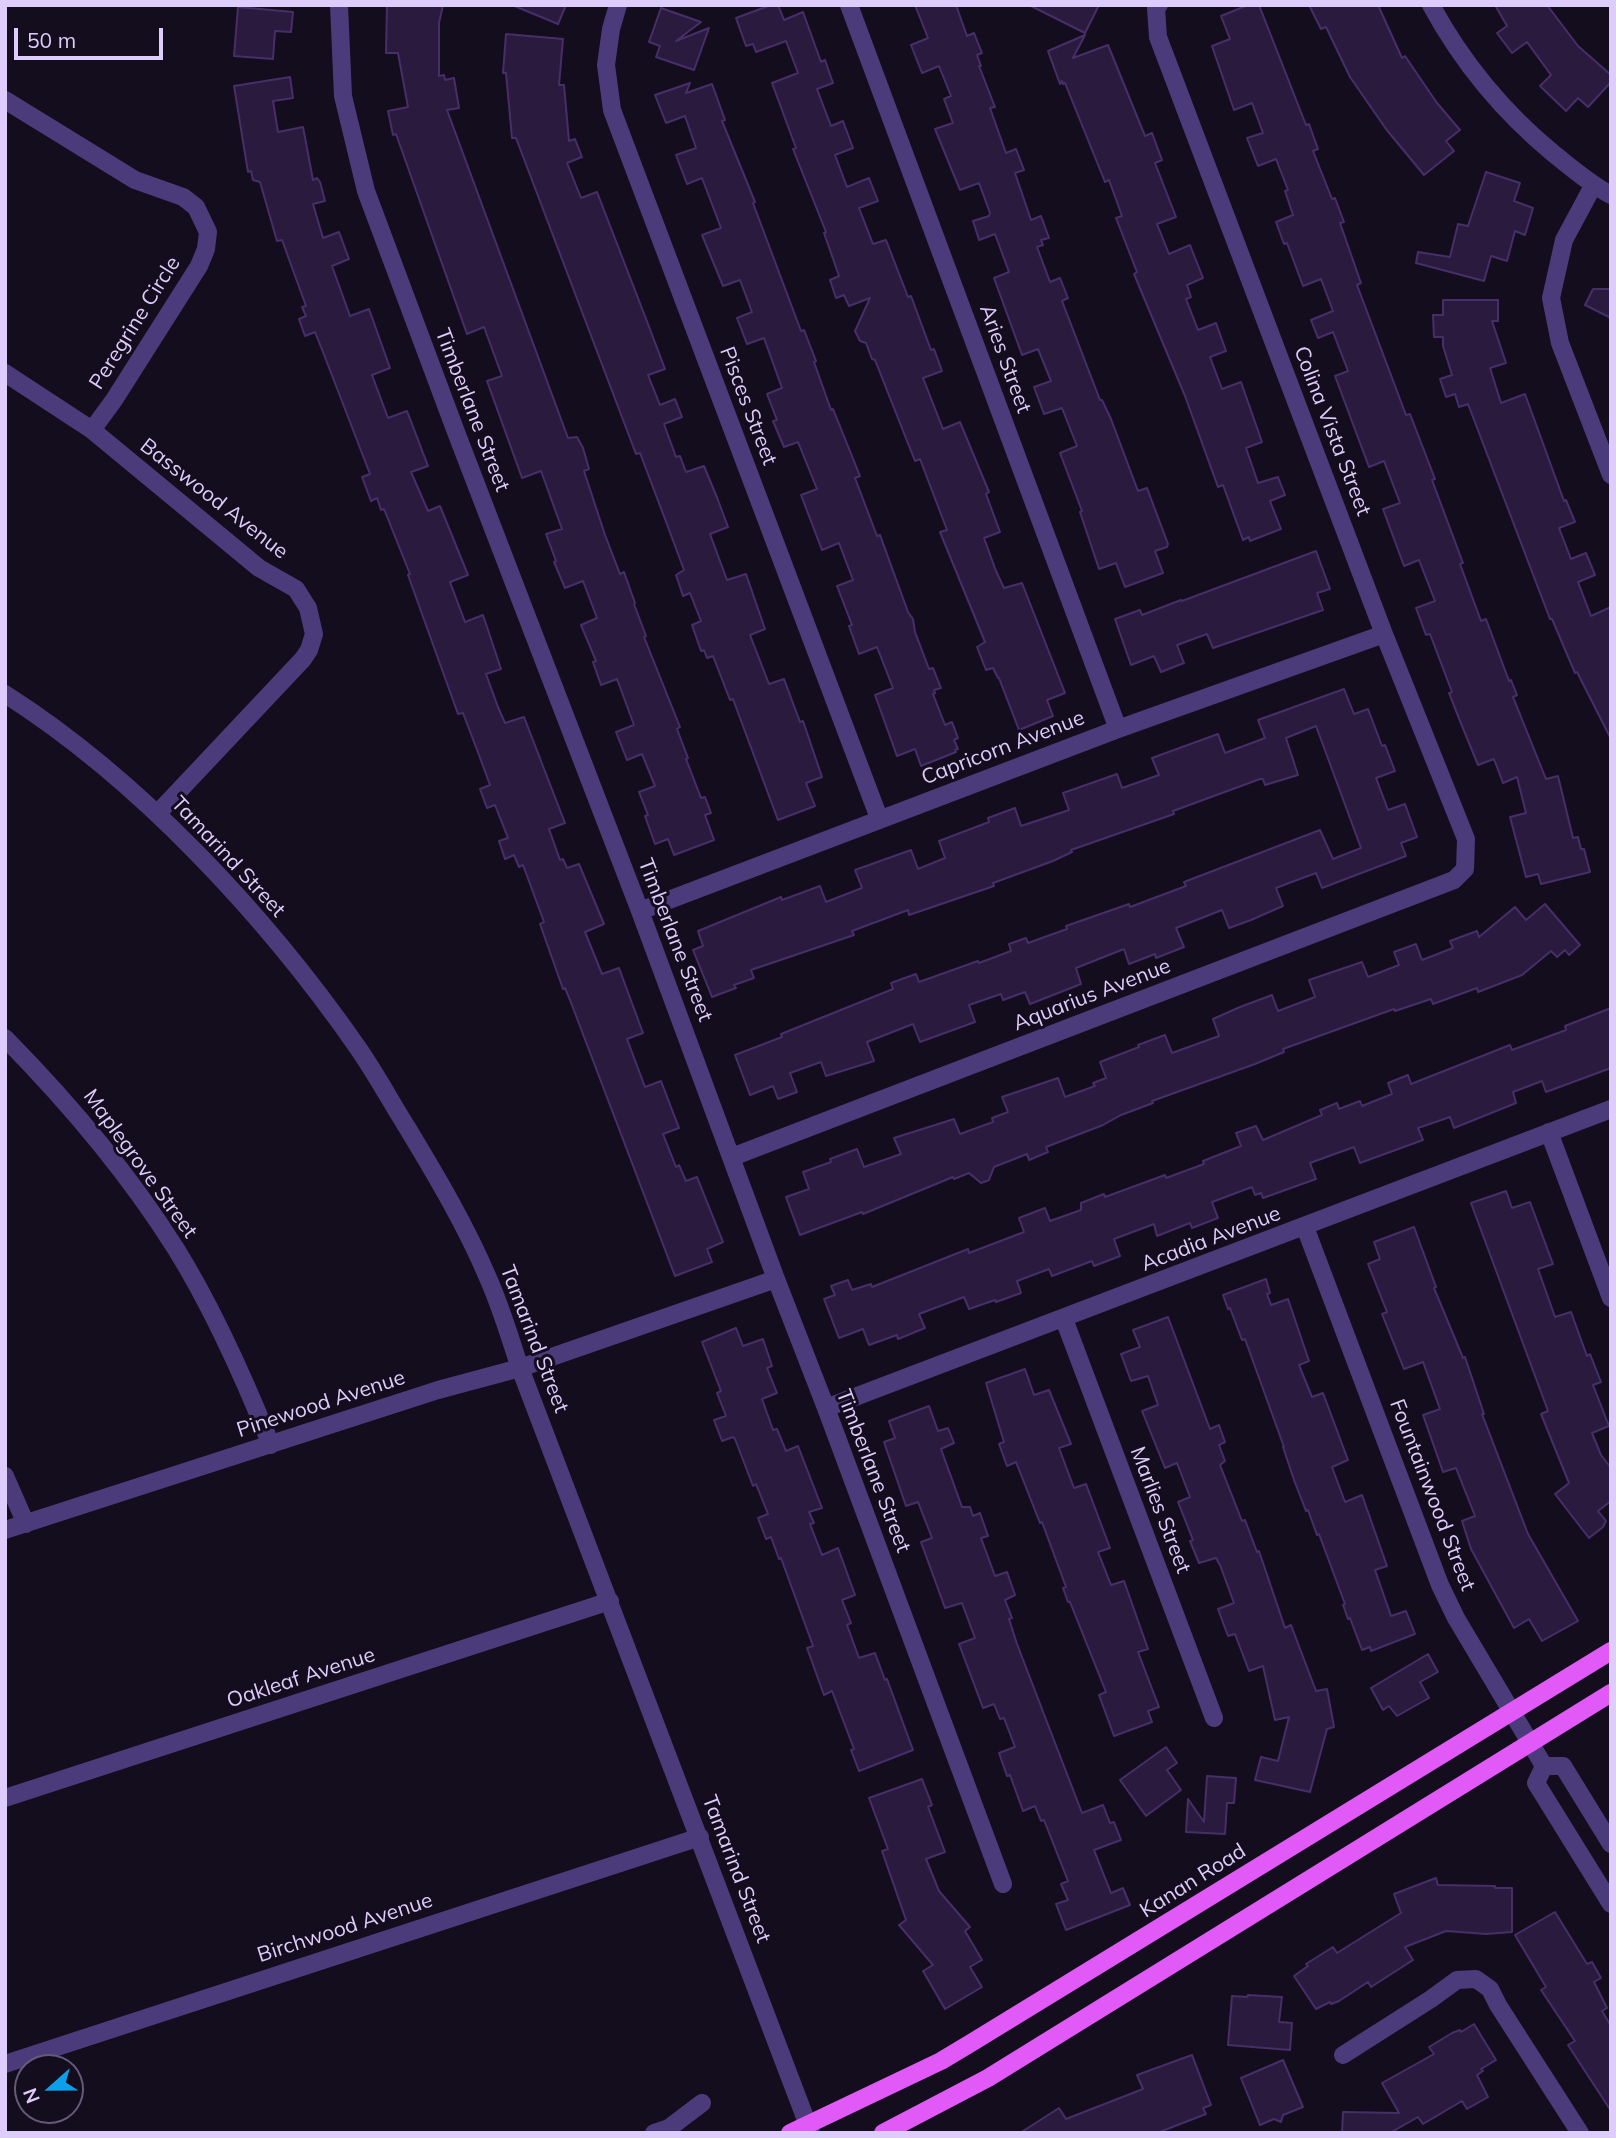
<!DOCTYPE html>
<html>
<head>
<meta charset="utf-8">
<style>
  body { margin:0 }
  #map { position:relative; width:1616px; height:2138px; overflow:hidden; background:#140d1e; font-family:Mulish,sans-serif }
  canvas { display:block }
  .frame { position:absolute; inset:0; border:7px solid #decdfc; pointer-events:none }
  .north { position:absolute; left:14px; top:2054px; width:70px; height:70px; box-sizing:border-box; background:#140d1e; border:2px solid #655a77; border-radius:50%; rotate:249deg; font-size:19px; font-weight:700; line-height:28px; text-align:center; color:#decdfc }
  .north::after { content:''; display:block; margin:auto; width:24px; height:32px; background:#0ca0ea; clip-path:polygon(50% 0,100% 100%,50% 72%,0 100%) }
  .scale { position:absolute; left:14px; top:28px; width:149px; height:32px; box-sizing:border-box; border:4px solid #decdfc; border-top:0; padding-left:9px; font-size:21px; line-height:24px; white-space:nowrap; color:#decdfc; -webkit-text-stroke:5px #140d1e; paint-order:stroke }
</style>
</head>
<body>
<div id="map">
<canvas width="1616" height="2138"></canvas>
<div class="frame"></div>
<div class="north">N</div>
<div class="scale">50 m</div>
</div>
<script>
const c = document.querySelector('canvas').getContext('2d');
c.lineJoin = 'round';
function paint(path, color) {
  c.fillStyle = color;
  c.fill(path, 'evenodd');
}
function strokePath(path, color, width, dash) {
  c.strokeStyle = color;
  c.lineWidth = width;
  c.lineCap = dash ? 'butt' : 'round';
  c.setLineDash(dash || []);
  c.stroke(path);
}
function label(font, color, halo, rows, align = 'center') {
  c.font = font + ' Mulish,sans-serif';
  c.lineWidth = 6;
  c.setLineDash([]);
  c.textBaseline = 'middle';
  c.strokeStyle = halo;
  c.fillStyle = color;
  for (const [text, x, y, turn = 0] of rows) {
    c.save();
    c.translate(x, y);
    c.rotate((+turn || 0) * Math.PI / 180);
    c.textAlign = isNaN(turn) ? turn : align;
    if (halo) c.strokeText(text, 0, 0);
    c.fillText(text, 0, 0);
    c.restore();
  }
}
const building = new Path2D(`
  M387,5H443L439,23V76L444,75L445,80L454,78L459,108L447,110L568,438L577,437L583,448L589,469L584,471L605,535L620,574L624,572L635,603L634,604L646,636L644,637L680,727L677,729L688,758L686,759L701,798L705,797L711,813L705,815L714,840L674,855L668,839L655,844L645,816L648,815L639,792L655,786L642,754L627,760L616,732L634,725L617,679L601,685L593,662L596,661L581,625L597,618L583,581L565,588L554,562L556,561L546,534L562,529L541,471L522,478L487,381L502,376L484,327L467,334L396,134L393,135L388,111L408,107L398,53H386Z
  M512,5H566L558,24Z
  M771,5H778L784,20L803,12L821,62L825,60L833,83L817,89L831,126L843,121L853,148L835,155L847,187L869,178L878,201L859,208L873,244L886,240L908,297L911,296L931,350L934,349L942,371L923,378L943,429L960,422L989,492L986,494L1000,532L984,538L996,571L1004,588L1022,583L1065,693L1047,700L1053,716L1019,730L999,678H998L993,668L986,670L977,647L985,642L940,532L947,530L920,459L915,461L875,360L872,359L866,343L860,341L855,331L870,298L849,306L844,295L836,298L830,280L839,276L824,233L826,232L793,149L796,148L772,83L798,73L786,41L756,52L753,44L746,46L736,18Z
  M915,5H956L967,36L974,33L982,53L977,55L981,66H979L995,107L990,108L1006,153L1016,149L1024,170L1015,173L1031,220L1041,216L1049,238L1041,240L1043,245L1037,247L1050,282L1060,278L1068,298L1062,301L1100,400H1102L1111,419L1138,491L1147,488L1168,544L1167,547L1155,551L1163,573L1125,587L1116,563L1099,569L1080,512L1082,511L1060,453L1077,446L1062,408L1044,414L1034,387L1051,381L1038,349L1022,355L994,278L1009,272L995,234L979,240L973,221L989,216L990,213L979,183L960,190L935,129L953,123L944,99L951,96L939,66L922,73L911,45L928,38Z
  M1029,5H1099L1085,33Z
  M1248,5H1259L1306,125L1309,124L1318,149L1313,151L1332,199L1335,198L1344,222L1340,223L1361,283L1357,285L1406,415L1410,414L1435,479L1432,480L1463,563L1460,564L1481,621L1486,619L1509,681L1511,680L1517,695L1513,697L1546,779L1558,776L1573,838L1578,837L1581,849H1584L1590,872L1541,884L1538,874L1526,877L1510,817L1526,813L1517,777L1503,783L1494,759L1478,765L1460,721L1449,693L1452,692L1430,634L1426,635L1416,608L1435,601L1419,560L1404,566L1383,509L1400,503L1384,461L1369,467L1335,376L1348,371L1333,332L1318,338L1311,320L1333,311L1321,279L1303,286L1287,243L1284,244L1276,222L1293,215L1285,191L1288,190L1276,159L1258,166L1247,138L1263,133L1252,103L1234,110L1212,46L1230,39L1221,16Z
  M1309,5H1378L1402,58L1405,56L1437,103L1460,130L1446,141L1454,151L1424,175L1386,129L1350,77L1326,27L1321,29Z
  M1495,5H1547L1578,46L1611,75V82L1588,107L1578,98L1566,111L1540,86L1551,75L1527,42L1512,53L1497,33L1507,26Z
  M238,7L293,12L291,32L275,31L273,59L234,56Z
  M661,8L701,22L676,41L709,28L694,70L656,57L660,46L649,42Z
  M506,34L563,39L559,85H564L569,141L575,139L582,157L567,163L581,198L597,192L648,324L665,369L648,375L660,405L675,399L682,417L664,424L676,457L680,456L686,472L704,466L718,500L728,527L710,534L727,580L746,574L765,629L750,635L769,684L784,679L800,722L803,721L822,777L806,783L815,806L778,820L740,718L733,699L730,700L713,656L707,658L704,650L701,651L692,625L701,621L690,593L683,596L676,575L684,570L668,527L640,453L636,454L516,138H512L506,73H503Z
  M1085,35L1073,58L1108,45L1145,136L1152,133L1162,160L1155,163L1176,217L1157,224L1169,254L1190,245L1203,278L1187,285L1191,297L1186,299L1198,330L1216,323L1226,351L1210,357L1222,389L1241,382L1262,442L1246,448L1258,483L1278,477L1285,495L1270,501L1281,529L1250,541L1249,537L1243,540L1223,485L1218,487L1185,396L1134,274L1137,272L1116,218L1122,216L1109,180L1105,182L1065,83L1063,84L1062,81L1060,84L1048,51Z
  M290,77L293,98L273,101L278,132L303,127L313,180L317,178L320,182L325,201L313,204L323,238L339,232L349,259L332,266L350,316L369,309L390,368L372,375L388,418L407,411L428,466L411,472L428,511L440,506L468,575L450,582L465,622L483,615L501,669L486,674L498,707L505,723L524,717L565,823L549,829L560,860L563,859L567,868L579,864L604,924L585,932L602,974L619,968L643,1033L627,1039L645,1087L661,1081L679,1128L663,1134L676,1167L679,1165L686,1181L697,1177L723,1242L707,1249L712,1262L675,1276L570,1000L565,988L563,989L540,924L544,922L523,865L519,867L514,855L505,859L499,841L508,838L495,805L487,808L480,789L490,785L479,755L463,713L458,714L408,575L410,574L384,509L381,510L377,498L371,501L362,477L370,474L323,352L315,332L305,336L299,319L306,316L302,307L306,306L282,240L277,241L260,182L253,180L251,171L248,172L234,86Z
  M690,83L686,93L712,84L725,120L722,121L755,202L753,203L801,331L804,330L816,361L814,362L831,410L833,409L860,476L855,478L877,536L880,535L908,612L913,619L915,632L929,669L933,668L941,688L934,690L935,693L933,694L945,725L952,722L958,738L954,740L958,749L955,750L956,752L921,766L915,749L897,756L875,695L893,688L877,647L859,654L849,626L852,625L837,586L853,580L839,543L822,550L801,495L817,489L798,442L784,447L773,421L777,420L767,394L782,388L764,338L747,344L737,318L752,312L740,280L723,286L702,235L721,228L702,178L687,184L676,155L696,148L685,116L666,123L655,95Z
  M1486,172L1520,183L1514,201L1533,208L1525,235L1515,231L1507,261L1491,256L1484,281L1416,263L1418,252L1450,257L1458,224L1468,226Z
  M1593,289H1611V318L1585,305Z
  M1443,300H1498V321H1492L1506,363L1490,368L1501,403L1525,394L1564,501L1566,500L1575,522L1559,528L1571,559L1586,553L1595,575L1578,582L1591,616L1611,607V739L1577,672L1575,673L1552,619H1550L1468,404L1459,407L1455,394L1446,397L1440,379L1452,375L1443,346V337H1434L1433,315H1443Z
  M1316,551L1330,589L1317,593L1323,610L1213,648L1207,634L1177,645L1184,663L1161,672L1154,656L1131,665L1115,619L1140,610L1142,615L1181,600L1182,601Z
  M1344,689L1354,714L1368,709L1382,746L1385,745L1395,771L1376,778L1388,810L1405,804L1417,837L1401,843L1406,856L1322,888L1316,873L1297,880L1276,888L1283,906L1251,920L1229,928L1222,910L1176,928L1184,947L1156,958L1155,954L1129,964L1124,949L1076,968L1081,984L1048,997L1030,1004L1025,992L1003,1000L1001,994L969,1005L975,1022L920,1042L913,1024L867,1042L874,1061L826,1076L821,1062L790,1073L797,1092L778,1099L773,1086L750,1095L735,1055L782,1037L781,1034L893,989L891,983L916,974L919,982L978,961L979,963L1011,951L1009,944L1026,938L1028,943L1067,929L1066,926L1129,904L1130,907L1186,886L1184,882L1320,830L1333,859L1361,848L1316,726L1286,738L1298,775L1265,785L1263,779H1260L1173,811L1174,814L1071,850L1072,852L1053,861L993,883L994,886L909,915L908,910L852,931L854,935L751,970L754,978L734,985L736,988L712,997L693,950L703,946L698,931L781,897L782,900L820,886L826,902L862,888L855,870L911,850L918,869L945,858L939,841L989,822L988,818L1015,808L1021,826L1069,810L1063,793L1117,774L1122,788L1159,775L1152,758L1218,734L1225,753L1265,738L1258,720Z
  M1545,904L1580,945L1569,955L1565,950L1557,957L1551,951L1522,975L1478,992L1477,988L1433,1004L1431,999L1395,1011L1394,1009L1283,1049L1284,1052L1255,1064L1152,1101L1153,1103L1121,1115L1103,1125L1046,1147L1048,1152L1029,1160L1027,1154L994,1167L989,1180L981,1183L969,1173L954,1179L953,1177L863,1214L862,1212L800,1235L786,1197L809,1189L803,1172L831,1162L830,1159L857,1149L864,1167L901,1154L894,1138L954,1119L960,1134L993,1122L992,1118L1008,1112L1002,1097L1058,1078L1065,1097L1095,1086L1093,1083L1106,1078L1100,1062L1139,1047L1138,1045L1165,1035L1172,1053L1219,1036L1213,1019L1240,1007L1272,995L1278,1011L1315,997L1309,980L1362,962L1368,977L1399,965L1394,952L1416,944L1422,960L1453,948L1450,941L1477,931L1479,937L1515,907L1526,920Z
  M1611,1008V1068L1546,1092L1542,1081L1513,1092L1516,1103L1454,1128L1450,1117L1418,1128L1423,1140L1360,1163L1354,1147L1310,1163L1316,1179L1263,1198L1261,1193L1255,1195L1252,1187L1212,1202L1218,1218L1192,1228L1190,1223L1157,1236L1154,1224L1114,1239L1120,1256L1094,1266L1092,1261L1052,1276L1049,1269L1017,1281L1021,1293L996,1302L995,1300L969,1309L964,1297L919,1314L925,1328L898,1339L897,1335L869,1345L863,1329L839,1338L824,1299L835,1295L831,1286L848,1280L852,1290L871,1284L872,1287L968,1249L969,1253L1024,1232L1019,1218L1045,1208L1050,1221L1081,1210V1203L1104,1194L1105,1197L1165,1175L1166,1178L1204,1164L1203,1161L1241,1146L1236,1133L1256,1126L1263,1140L1322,1115L1320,1110L1337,1103L1339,1109L1360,1101L1362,1106L1392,1094L1388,1083L1408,1075L1411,1084L1510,1045L1512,1050L1566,1030L1565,1026Z
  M1506,1191L1512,1208L1530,1202L1553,1264L1538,1269L1555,1317L1571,1312L1587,1356L1590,1354L1601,1382L1593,1385L1609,1426L1592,1433L1601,1455L1611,1468V1501L1598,1511L1606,1521L1603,1527L1589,1538L1555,1494L1569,1483L1541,1414L1548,1411L1471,1203Z
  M1414,1227L1436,1287L1434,1288L1463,1358L1465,1357L1484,1414H1482L1528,1534L1578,1621L1542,1641L1529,1619L1514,1628L1471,1549L1462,1521L1475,1516L1456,1468L1443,1472L1423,1415L1440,1409L1423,1362L1404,1369L1382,1314L1387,1312L1368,1264L1380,1259L1374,1242Z
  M1266,1279L1270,1293L1267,1294L1271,1305L1288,1299L1309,1361L1299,1365L1312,1397L1323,1393L1348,1460L1332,1467L1345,1502L1362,1495L1387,1566L1375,1570L1391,1616L1406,1611L1415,1634L1371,1651L1370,1647L1362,1650L1350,1618L1348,1619L1343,1605L1345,1604L1319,1534L1317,1535L1308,1510L1306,1511L1294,1480L1283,1447H1284L1245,1339L1242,1340L1230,1308L1228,1309L1223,1295Z
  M1168,1317L1210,1429L1219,1425L1225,1442L1219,1445L1225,1461L1220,1465L1242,1521L1245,1520L1257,1552L1259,1551L1285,1628L1291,1625L1316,1691L1327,1689L1334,1727L1327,1729L1310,1792L1255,1780L1261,1757L1278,1761L1289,1717L1275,1720L1263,1666L1249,1671L1235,1634L1228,1636L1218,1609L1234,1603L1220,1565L1216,1558L1199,1563L1190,1541L1193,1540L1178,1502L1190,1497L1177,1463L1165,1468L1142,1411L1158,1405L1148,1376L1131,1381L1121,1354L1140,1347L1133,1330Z
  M736,1328L743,1346L763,1339L772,1366L767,1368L777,1393L762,1399L773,1430L777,1429L786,1451L798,1446L822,1508L809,1512L814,1523L810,1524L822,1555L838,1548L855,1595L842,1600L851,1623L847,1625L859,1658L875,1653L885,1680L887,1679L913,1750L859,1771L851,1750L854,1749L832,1691L824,1695L807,1648L813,1646L781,1558L779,1559L771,1537L766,1539L758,1518L768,1514L756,1484L753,1486L735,1439L733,1437L722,1441L714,1420L726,1416L717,1393L721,1391L702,1342Z
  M1025,1369L1034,1395L1049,1390L1071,1444L1059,1448L1074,1488L1086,1484L1110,1548L1098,1552L1111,1585L1124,1581L1148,1649L1138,1652L1159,1707L1148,1711L1152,1722L1114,1736L1099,1695L1106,1692L1070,1602H1068L1063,1588L1066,1587L1042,1522L1040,1523L1016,1462L1007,1466L999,1444L1004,1442L986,1383Z
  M929,1406L938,1431L948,1428L954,1443L941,1449L962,1507H970L973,1516L980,1513L988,1536L981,1538L995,1576L1007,1572L1015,1595L1005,1600L1012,1618L1009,1619L1017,1644L1082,1813L1103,1805L1110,1823L1114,1822L1121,1840L1094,1850L1111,1893L1123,1888L1130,1905L1066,1930L1056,1904L1068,1900L1061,1884L1068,1881L1044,1820L1041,1821L1035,1806L1023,1811L1010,1775L1007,1776L999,1753L1015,1747L1004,1718L1000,1719L994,1704L983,1708L959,1644L975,1638L962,1603L945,1608L921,1542L932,1538L918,1502L906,1506L884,1442L895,1438L889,1421Z
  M1428,1654L1438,1672L1420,1682L1429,1698L1397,1716L1389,1706L1383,1710L1371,1688Z
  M1166,1747L1177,1763L1167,1770L1181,1790L1146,1816L1120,1780Z
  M1207,1776L1236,1778L1234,1803H1227L1225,1834L1186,1832L1188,1799L1204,1822Z
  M922,1779L932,1805L928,1807L945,1852L926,1859L939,1891L970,1927L965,1931L982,1960L970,1967L982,1987L945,2009L923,1971L933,1965L899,1925L906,1920L882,1851L888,1849L869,1798Z
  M1436,1878L1438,1885L1495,1886V1888H1512V1932L1486,1934L1446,1931L1405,1947L1413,1960L1371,1987L1368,1982L1339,2001L1331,2004L1330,2002L1316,2009L1294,1976L1308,1966L1306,1964L1333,1947L1337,1953L1401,1913L1394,1894Z
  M1555,1912L1587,1964L1592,1962L1601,1978L1594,1982L1607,2008L1602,2011L1611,2026V2111L1568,2045L1575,2041L1541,1990L1546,1987L1515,1935Z
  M1248,1995L1282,1997L1279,2022L1292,2023L1290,2050L1228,2045L1232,1996L1247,1997Z
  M1474,2024L1496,2060L1481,2069L1483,2071L1477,2075L1488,2097L1467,2109L1462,2101L1423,2124L1418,2117L1390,2133H1342L1343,2112L1399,2113L1382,2083L1434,2054L1429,2047L1452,2033L1460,2030L1461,2032Z
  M1192,2055L1211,2105L1203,2108L1206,2114L1157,2133H1020L1059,2108L1066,2119L1143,2089L1137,2075Z
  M1283,2060L1303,2107L1283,2115L1281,2122L1274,2119L1260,2125L1241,2078Z`);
paint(building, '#2a1a3e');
strokePath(building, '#472e69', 2);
strokePath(new Path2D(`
  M339,5L343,96L366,191L456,432L640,911L776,1279L826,1408L1003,1884
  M618,5L611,29L606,65L612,110L879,818
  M849,5L1118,729
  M1431,5C1463,64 1503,112 1554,154C1573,169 1590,184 1611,195
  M5,100L135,180L183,197L196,207L208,232L206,249L199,266L114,400L92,430
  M1593,186L1564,240L1551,298L1560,343L1611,475
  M5,373L92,430L259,568L296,589L308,608L314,634L309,650L303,659L157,814
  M5,694C140,780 267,917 358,1048C376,1074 391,1102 408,1129C437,1177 466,1226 488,1278C501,1307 510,1338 520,1368L811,2133
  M640,911L1118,729L1384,634
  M5,1038C69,1103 127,1171 176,1249C214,1310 244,1378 271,1445
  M1549,1132L1611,1298
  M732,1157L1454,880L1465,869L1466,839L1384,634L1158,37L1156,8L1159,5
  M1305,1227L1440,1585L1456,1618L1544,1766
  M1064,1319L1214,1718
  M826,1408L1611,1109
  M5,1476L26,1524
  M5,1530L438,1390L520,1368L776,1279
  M1544,1766L1536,1783L1611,1904
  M1544,1766H1563L1611,1844
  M5,1798L610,1601
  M1343,2055L1431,1999L1457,1980L1476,1979L1490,1989L1498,2005L1580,2133
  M5,2064L700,1837
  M654,2133L669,2128L702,2103`), '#4c3b7b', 18);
strokePath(new Path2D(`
  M790,2133L941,2061L971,2043L1611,1651
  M883,2133L988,2078L1611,1693`), '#e15af7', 18);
label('21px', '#decdfc', '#140d1e', [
  ["Peregrine Circle",135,323,-58],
  ["Aries Street",1005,359,70],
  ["Pisces Street",748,406,69],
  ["Timberlane Street",472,410,69],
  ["Colina Vista Street",1332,431,69],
  ["Basswood Avenue",214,499,38],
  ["Capricorn Avenue",1003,748,-21],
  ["Tamarind Street",228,857,47],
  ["Timberlane Street",675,940,69],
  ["Aquarius Avenue",1092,995,-21],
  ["Maplegrove Street",140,1164,54],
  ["Acadia Avenue",1211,1239,-21],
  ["Tamarind Street",534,1339,69],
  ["Pinewood Avenue",321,1404,-18],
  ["Timberlane Street",873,1471,69],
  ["Fountainwood Street",1432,1495,69],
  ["Marlies Street",1160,1510,69],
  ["Oakleaf Avenue",301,1678,-18],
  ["Tamarind Street",736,1869,69],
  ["Kanan Road",1193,1881,-32],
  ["Birchwood Avenue",345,1928,-18]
]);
</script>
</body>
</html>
